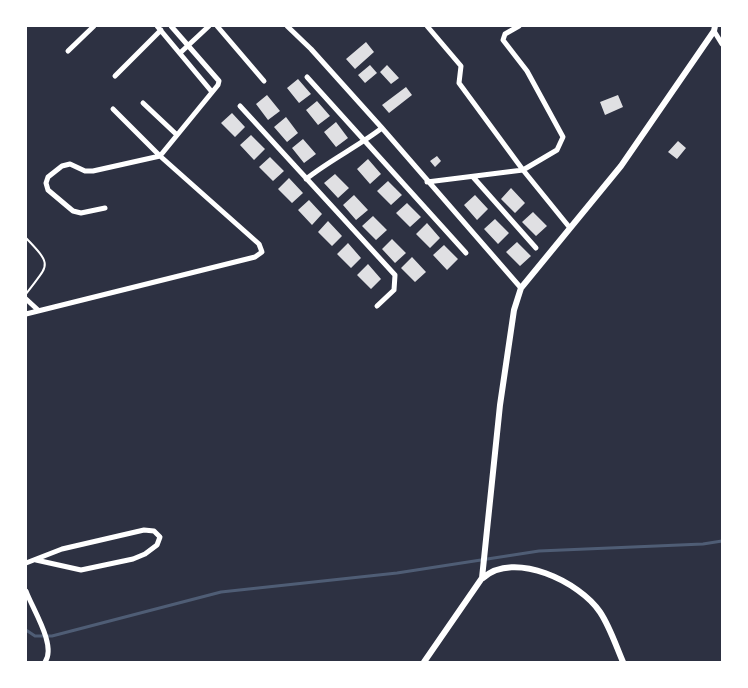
<!DOCTYPE html>
<html>
<head>
<meta charset="utf-8">
<style>
  body { margin:0 }
  #map { position:relative; width:748px; height:688px; overflow:hidden; background:#2d3142; font-family:Karla,sans-serif }
  canvas { display:block }
  .frame { position:absolute; inset:0; border:27px solid #fff; pointer-events:none }
</style>
</head>
<body>
<div id="map">
<canvas width="748" height="688"></canvas>
<div class="frame"></div>
</div>
<script>
const c = document.querySelector('canvas').getContext('2d');
c.lineJoin = 'round';
function strokePath(path, color, width, dash) {
  c.strokeStyle = color;
  c.lineWidth = width;
  c.lineCap = dash ? 'butt' : 'round';
  c.setLineDash(dash || []);
  c.stroke(path);
}
function paint(path, color) {
  c.fillStyle = color;
  c.fill(path, 'evenodd');
}
strokePath(new Path2D(`
  M26,630L35,636H52L221,592L397,573L539,551L703,544L722,541`), '#4f5d75', 3);
paint(new Path2D(`
  M366,42L374,52L355,69L346,59Z
  M370,65L377,73L365,83L358,75Z
  M387,65L399,78L391,84L380,72Z
  M298,79L311,94L299,103L287,88Z
  M406,87L412,95L389,113L382,105Z
  M267,95L280,111L268,120L256,104Z
  M618,95L623,107L605,115L600,102Z
  M317,101L330,116L318,125L306,110Z
  M232,113L245,127L235,137L221,123Z
  M286,117L298,133L287,142L274,127Z
  M336,122L348,138L336,147L324,132Z
  M251,135L265,149L254,160L240,145Z
  M303,139L316,154L304,163L292,148Z
  M678,141L686,148L677,159L668,152Z
  M437,156L441,161L435,167L430,161Z
  M270,157L284,171L273,181L259,167Z
  M368,159L381,174L370,184L357,169Z
  M335,174L349,188L338,198L324,183Z
  M289,178L303,193L292,203L278,189Z
  M388,181L402,195L391,205L377,191Z
  M511,188L525,203L515,213L501,199Z
  M354,195L368,210L356,220L343,205Z
  M475,195L488,209L477,220L464,205Z
  M309,200L322,214L312,225L298,210Z
  M407,203L421,217L410,227L396,213Z
  M533,212L547,226L536,236L522,222Z
  M373,216L387,230L376,240L362,226Z
  M495,219L509,233L498,244L484,229Z
  M328,221L342,236L332,246L318,232Z
  M427,223L440,238L430,248L416,234Z
  M392,239L406,253L395,263L382,249Z
  M517,242L531,256L520,266L506,252Z
  M348,243L361,258L351,268L337,254Z
  M444,245L458,259L447,270L433,255Z
  M412,257L426,272L415,282L401,268Z
  M368,264L381,279L371,289L357,275Z`), '#e0e0e3');
strokePath(new Path2D(`
  M26,238C54,267 48,264 26,294`), '#fff', 2);
strokePath(new Path2D(`
  M157,26L212,92
  M217,26L264,81
  M287,26L311,49L382,128L521,288
  M427,26L461,66L459,83L523,170L570,228
  M714,31L722,44
  M68,51L94,26
  M180,53L209,26
  M115,76L161,30
  M307,77L466,253
  M143,103L177,135
  M240,106L395,275L394,290L377,306
  M113,109L160,156L218,85L219,81L171,26
  M473,177L536,248
  M306,179C330,160 357,147 382,128
  M427,182L523,170L557,150L563,137L527,71L503,40L505,34L519,26
  M26,299L38,310
  M26,314L255,257L262,252L259,244L160,156L93,171H85L70,164L62,166L48,177L46,183L48,190L73,211L81,213L105,208
  M26,563L62,549L144,530L154,531L160,537L157,545L145,554L133,559L81,570L36,560
  M26,591C32,608 57,646 45,662`), '#fff', 5);
strokePath(new Path2D(`
  M483,578C514,550 580,582 600,612C610,627 616,646 623,662
  M424,662L482,578L500,405L514,310L521,288L621,166L714,31L715,26`), '#fff', 6);
</script>
</body>
</html>
